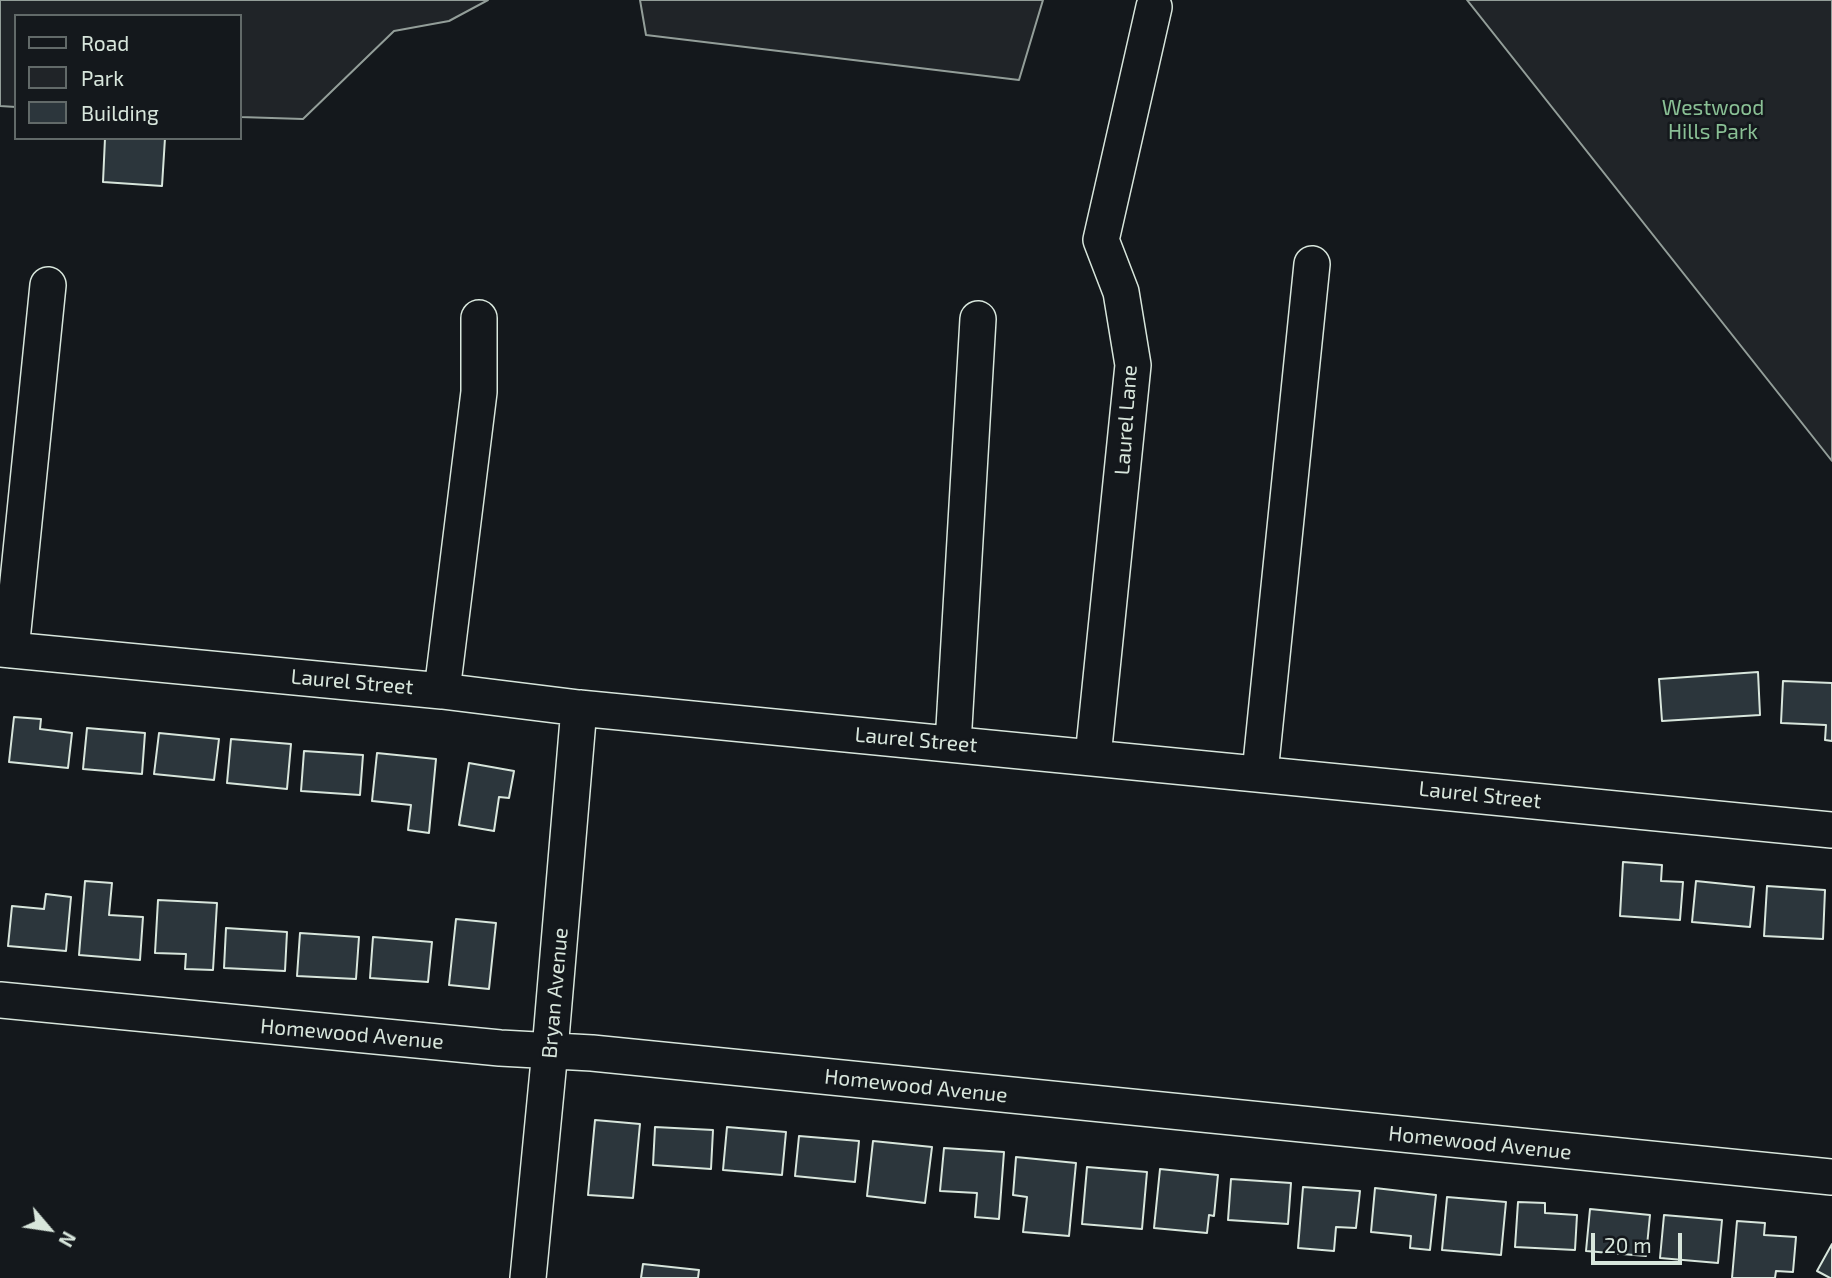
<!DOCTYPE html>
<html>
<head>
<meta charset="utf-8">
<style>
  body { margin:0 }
  #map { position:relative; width:1832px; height:1278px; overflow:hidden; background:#14181c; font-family:"Exo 2",sans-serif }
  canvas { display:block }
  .legend { position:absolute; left:14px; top:14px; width:228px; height:126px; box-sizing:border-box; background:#14181c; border:2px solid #626a69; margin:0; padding:9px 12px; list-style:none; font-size:21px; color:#d8e6dc }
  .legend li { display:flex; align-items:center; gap:14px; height:35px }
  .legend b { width:35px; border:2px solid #626a69 }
  .north { position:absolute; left:14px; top:1194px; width:70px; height:70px; -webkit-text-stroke:5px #14181c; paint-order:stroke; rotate:119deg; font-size:19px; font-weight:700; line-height:28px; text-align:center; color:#d8e6dc }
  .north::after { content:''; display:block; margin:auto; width:24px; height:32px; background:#d8e6dc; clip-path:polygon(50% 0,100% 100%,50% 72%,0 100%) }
  .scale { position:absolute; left:1591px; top:1233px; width:91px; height:32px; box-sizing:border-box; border:4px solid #d8e6dc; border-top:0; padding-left:9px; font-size:21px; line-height:24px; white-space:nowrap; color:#d8e6dc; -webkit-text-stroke:5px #14181c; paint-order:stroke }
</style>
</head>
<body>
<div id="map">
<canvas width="1832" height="1278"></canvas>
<ul class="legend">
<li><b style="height:9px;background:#14181c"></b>Road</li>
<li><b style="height:19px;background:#202428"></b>Park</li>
<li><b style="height:19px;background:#2c363c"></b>Building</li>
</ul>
<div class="north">N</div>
<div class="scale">20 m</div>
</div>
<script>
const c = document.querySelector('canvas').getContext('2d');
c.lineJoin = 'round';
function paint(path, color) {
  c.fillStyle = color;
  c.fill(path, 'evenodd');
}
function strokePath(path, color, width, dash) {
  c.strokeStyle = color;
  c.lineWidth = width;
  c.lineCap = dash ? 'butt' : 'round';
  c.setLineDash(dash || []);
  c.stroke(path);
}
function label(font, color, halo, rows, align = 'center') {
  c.font = font + ' "Exo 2",sans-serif';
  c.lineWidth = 5;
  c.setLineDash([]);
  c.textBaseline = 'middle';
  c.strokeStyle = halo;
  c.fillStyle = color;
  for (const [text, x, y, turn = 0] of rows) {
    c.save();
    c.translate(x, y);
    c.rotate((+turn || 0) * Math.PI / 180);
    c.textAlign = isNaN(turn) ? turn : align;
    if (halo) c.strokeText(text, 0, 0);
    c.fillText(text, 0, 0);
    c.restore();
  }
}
const green = new Path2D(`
  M0,0H488L449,21L394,31L303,119L240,117V16H16V107L0,106Z
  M640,0H1043L1019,80L646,35Z
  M1467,0H1832V461Z`);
paint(green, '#202428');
strokePath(green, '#939e99', 2);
const building = new Path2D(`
  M105,138H165L162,186L103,182Z
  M1758,672L1760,715L1662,721L1659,679Z
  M1783,681L1832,683V741L1825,740L1826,725L1781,723Z
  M14,717L41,719L40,729L72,733L68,768L9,762Z
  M87,728L145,733L142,774L83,769Z
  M159,733L219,739L214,780L154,774Z
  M231,739L291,744L287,789L227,783Z
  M304,751L363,755L360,795L301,791Z
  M377,753L436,759L429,833L408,830L411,805L372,801Z
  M469,763L514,771L509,798L499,797L494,831L459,825Z
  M1623,862L1662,865L1661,881L1683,882L1680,920L1620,916Z
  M85,881L112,883L109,915L143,917L140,960L79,955Z
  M1696,881L1754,887L1750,927L1692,922Z
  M1767,886L1825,890L1823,939L1764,936Z
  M46,894L71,897L66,951L8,946L12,906L44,909Z
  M158,900L217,903L213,970L185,969L186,954L155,953Z
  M456,919L496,923L489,989L449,985Z
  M226,928L287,932L285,971L224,968Z
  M300,933L359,937L356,979L297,976Z
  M373,937L432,942L428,982L370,978Z
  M595,1120L640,1124L633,1198L588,1195Z
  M655,1127L713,1130L711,1169L653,1165Z
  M727,1127L786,1132L782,1175L723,1170Z
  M799,1136L859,1141L855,1182L795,1176Z
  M873,1141L932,1147L925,1203L867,1196Z
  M944,1148L1004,1152L999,1219L975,1217L977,1193L940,1191Z
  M1016,1157L1076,1163L1069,1236L1023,1232L1027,1197L1013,1195Z
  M1087,1167L1147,1172L1142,1229L1082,1224Z
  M1160,1169L1218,1175L1214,1216L1209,1215L1207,1233L1154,1228Z
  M1231,1179L1291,1183L1288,1224L1228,1220Z
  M1303,1187L1360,1191L1356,1228L1336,1227L1334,1251L1298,1248Z
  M1375,1188L1436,1195L1430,1250L1410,1248L1411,1236L1371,1232Z
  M1447,1197L1506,1202L1501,1255L1442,1250Z
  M1518,1202L1545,1203V1213L1577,1215L1575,1250L1515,1247Z
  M1590,1209L1650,1215L1646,1256L1586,1251Z
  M1664,1215L1722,1220L1718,1263L1660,1258Z
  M1737,1221L1765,1223L1764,1235L1796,1237L1793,1272L1776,1271L1775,1278H1732Z
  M1832,1244V1278H1830L1817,1271Z
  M643,1264L699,1270L698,1278H641Z`);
paint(building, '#2c363c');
strokePath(building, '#d8e6dc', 2);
const minor = new Path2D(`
  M0,649L442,691L579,708L1832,830
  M11,650L48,285
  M442,691L479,392V318
  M953,744L978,319
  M1093,757L1133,365L1121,292L1101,240L1154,7
  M1260,773L1312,264
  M0,1000L500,1048L592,1053L1832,1177
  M528,1278L550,1050L579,708`);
strokePath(minor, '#d8e6dc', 38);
strokePath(minor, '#14181c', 35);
label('21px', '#8ac095', '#14181c', [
  ["Westwood",1713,108],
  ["Hills Park",1713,132]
]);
label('21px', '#d8e6dc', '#14181c', [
  ["Laurel Lane",1126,420,-86],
  ["Laurel Street",352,682,5],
  ["Laurel Street",916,740,5],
  ["Laurel Street",1480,795,6],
  ["Bryan Avenue",555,993,-85],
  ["Homewood Avenue",352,1034,5],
  ["Homewood Avenue",916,1086,6],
  ["Homewood Avenue",1480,1143,6]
]);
</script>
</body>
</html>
